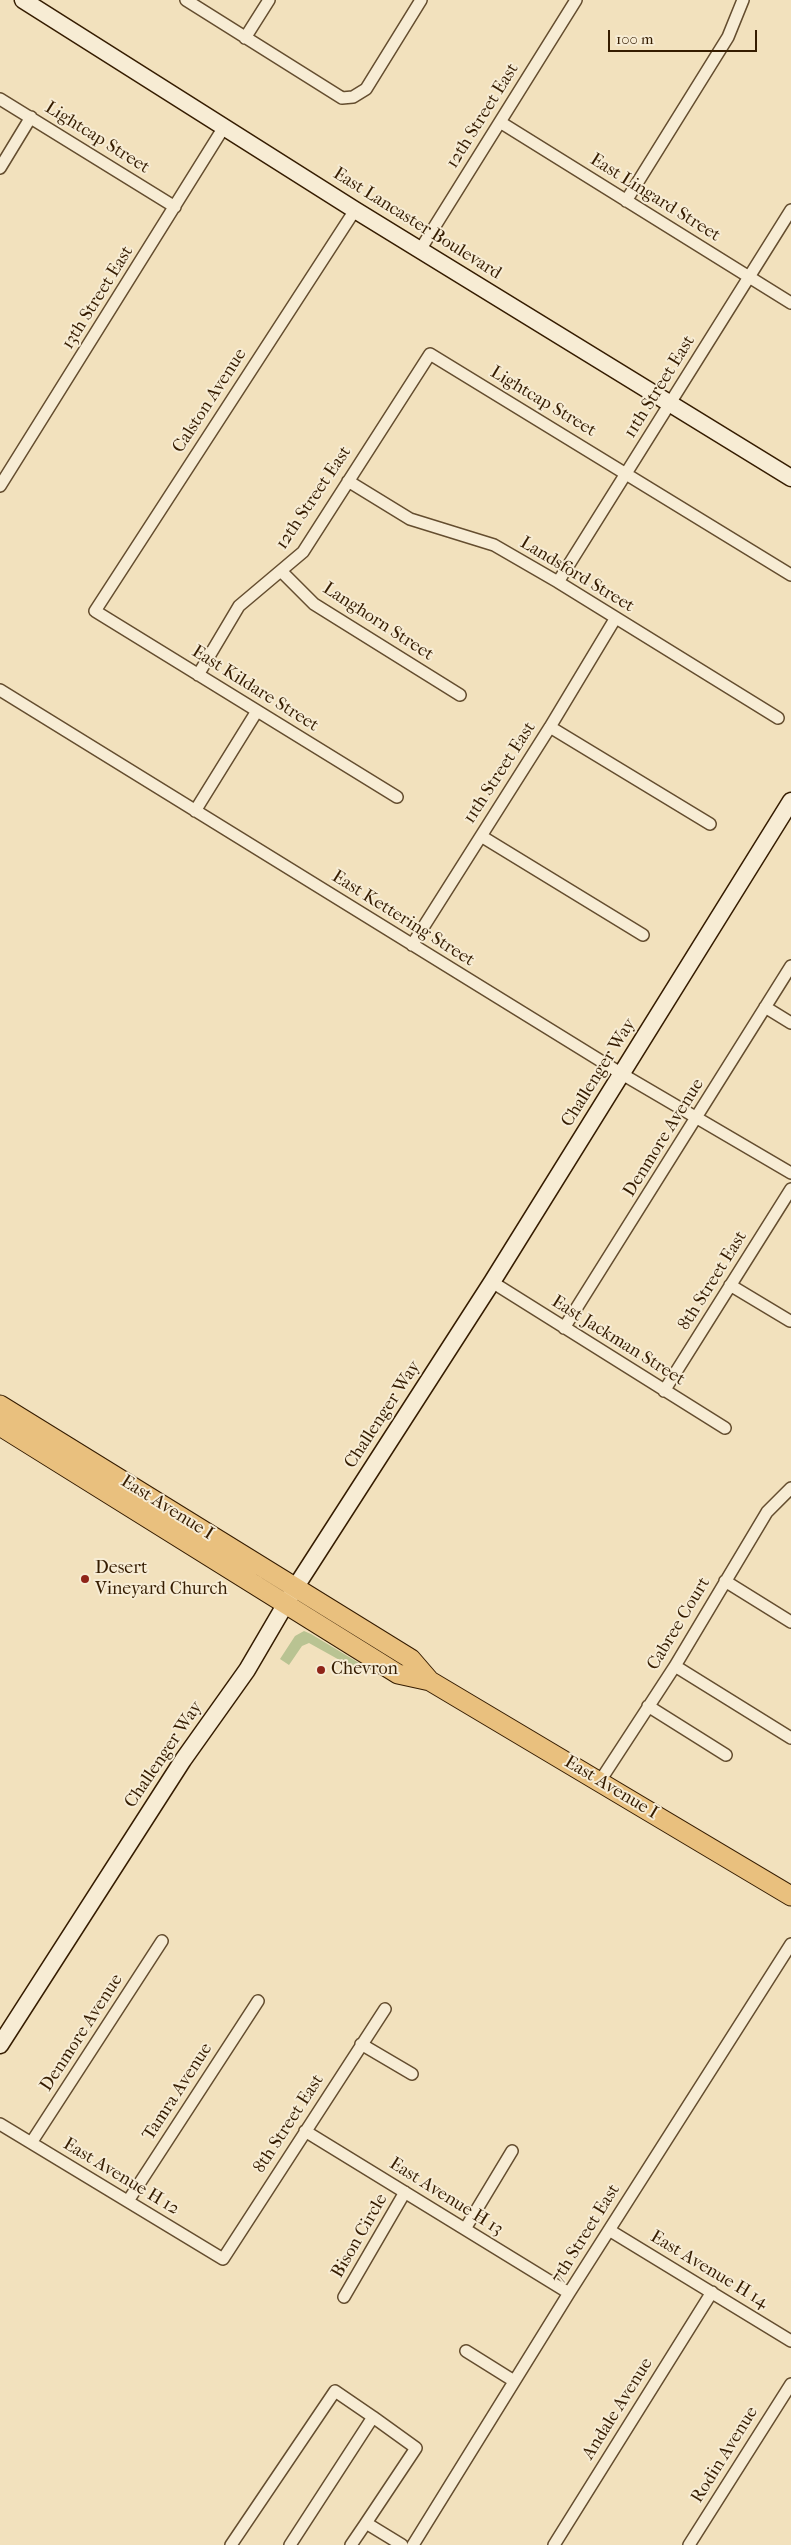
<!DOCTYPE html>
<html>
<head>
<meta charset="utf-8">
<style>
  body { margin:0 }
  #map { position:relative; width:791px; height:2545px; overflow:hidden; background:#f2e1bd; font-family:"IM FELL French Canon",serif }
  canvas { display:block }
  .scale { position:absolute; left:608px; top:30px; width:149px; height:22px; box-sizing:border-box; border:2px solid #351c00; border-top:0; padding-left:6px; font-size:15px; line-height:18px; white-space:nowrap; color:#351c00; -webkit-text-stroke:4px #f7ecd4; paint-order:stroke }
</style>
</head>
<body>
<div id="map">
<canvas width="791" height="2545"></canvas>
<div class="scale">100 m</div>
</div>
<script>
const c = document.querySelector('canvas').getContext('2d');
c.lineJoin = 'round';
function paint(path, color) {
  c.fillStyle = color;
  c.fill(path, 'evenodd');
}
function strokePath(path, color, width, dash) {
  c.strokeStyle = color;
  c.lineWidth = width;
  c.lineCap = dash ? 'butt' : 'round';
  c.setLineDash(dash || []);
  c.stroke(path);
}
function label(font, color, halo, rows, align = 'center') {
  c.font = font + ' "IM FELL French Canon",serif';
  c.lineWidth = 4;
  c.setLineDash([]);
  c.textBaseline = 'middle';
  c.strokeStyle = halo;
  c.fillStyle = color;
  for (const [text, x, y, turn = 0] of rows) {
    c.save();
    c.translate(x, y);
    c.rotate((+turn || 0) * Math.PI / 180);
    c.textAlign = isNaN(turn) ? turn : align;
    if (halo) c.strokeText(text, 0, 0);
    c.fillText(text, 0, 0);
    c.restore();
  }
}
paint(new Path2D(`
  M304,1631L311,1634L359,1663L352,1667L309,1643L302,1646L289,1665L280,1659L295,1636Z`), '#b9c392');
const street = new Path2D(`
  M186,0L342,98L353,97L366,89L421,0
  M245,38L269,0
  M0,99L175,207
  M500,122L791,303
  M0,168L31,117
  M626,201L728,37L743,0
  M355,210L95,611L397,797
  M420,250L576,0
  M348,481L410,519L494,545L558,582L778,718
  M0,486L224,127
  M282,572L314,604L460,695
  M558,582L791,210
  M198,675L239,606L303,552L430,354L791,575
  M0,690L622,1074L791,1173
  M550,727L710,824
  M195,811L257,711
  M481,836L643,935
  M412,945L550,727L615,619
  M765,1007L791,1023
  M492,1282L725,1428
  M730,1285L790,1321
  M564,1328L791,966
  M664,1391L791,1189
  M725,1581L791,1622
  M675,1666L791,1738
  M648,1706L726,1755
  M600,1781L675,1666L767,1512L791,1488
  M361,2044L412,2074
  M0,2124L223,2259L385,2009
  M305,2131L569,2293
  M31,2143L162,1941
  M128,2201L258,2001
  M465,2229L512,2151
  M609,2230L791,2341
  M344,2297L405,2192
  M466,2351L514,2381
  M366,2523L416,2448L373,2417
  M231,2545L335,2391L373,2417L290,2545
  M351,2545L366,2523L402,2545
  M413,2545L569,2293L791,1944
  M554,2545L712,2292
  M689,2545L791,2384`);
const secondary = new Path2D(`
  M23,0L355,210L791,478
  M0,2045L183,1760L247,1670L295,1588L492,1282L791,801`);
const primary = new Path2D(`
  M0,1405L411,1659L430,1681L791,1896
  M0,1426L398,1674L430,1681`);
strokePath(street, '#644d2f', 14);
strokePath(secondary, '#351c00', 19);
strokePath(primary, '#351c00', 21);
strokePath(street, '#f7ecd4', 11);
strokePath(secondary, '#f7ecd4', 16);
strokePath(primary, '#e9c07e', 19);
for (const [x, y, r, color] of [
  [85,1579,5,"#8f2418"],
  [321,1670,5,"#8f2418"]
]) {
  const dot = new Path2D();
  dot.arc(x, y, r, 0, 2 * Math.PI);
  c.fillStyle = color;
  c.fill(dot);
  strokePath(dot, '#f7ecd4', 2);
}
label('18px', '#351c00', '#f7ecd4', [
  ["12th Street East",483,116,-58],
  ["Lightcap Street",97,138,32],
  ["East Lingard Street",655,198,32],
  ["East Lancaster Boulevard",417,224,32],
  ["13th Street East",98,298,-58],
  ["11th Street East",660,387,-58],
  ["Calston Avenue",210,401,-57],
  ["Lightcap Street",543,402,31],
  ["12th Street East",314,498,-56],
  ["Landsford Street",577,575,31],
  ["Langhorn Street",378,622,33],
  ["East Kildare Street",255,689,32],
  ["11th Street East",500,773,-57],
  ["East Kettering Street",403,919,32],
  ["Challenger Way",599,1073,-58],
  ["Denmore Avenue",664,1138,-58],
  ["8th Street East",713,1281,-58],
  ["East Jackman Street",618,1341,32],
  ["Challenger Way",383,1415,-57],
  ["East Avenue I",167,1508,32],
  ["Cabree Court",679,1624,-59],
  ["Challenger Way",164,1755,-56],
  ["East Avenue I",611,1788,31],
  ["Denmore Avenue",82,2033,-57],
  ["Tamra Avenue",178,2092,-57],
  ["8th Street East",289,2124,-57],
  ["East Avenue H 12",121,2177,31],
  ["East Avenue H 13",446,2197,32],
  ["7th Street East",586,2234,-58],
  ["Bison Circle",360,2236,-60],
  ["East Avenue H 14",709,2270,31],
  ["Andale Avenue",618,2409,-58],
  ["Rodin Avenue",725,2455,-58]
]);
label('18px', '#351c00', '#f7ecd4', [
  ["Desert",95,1569],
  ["Vineyard Church",95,1590],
  ["Chevron",331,1670]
], 'left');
</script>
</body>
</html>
